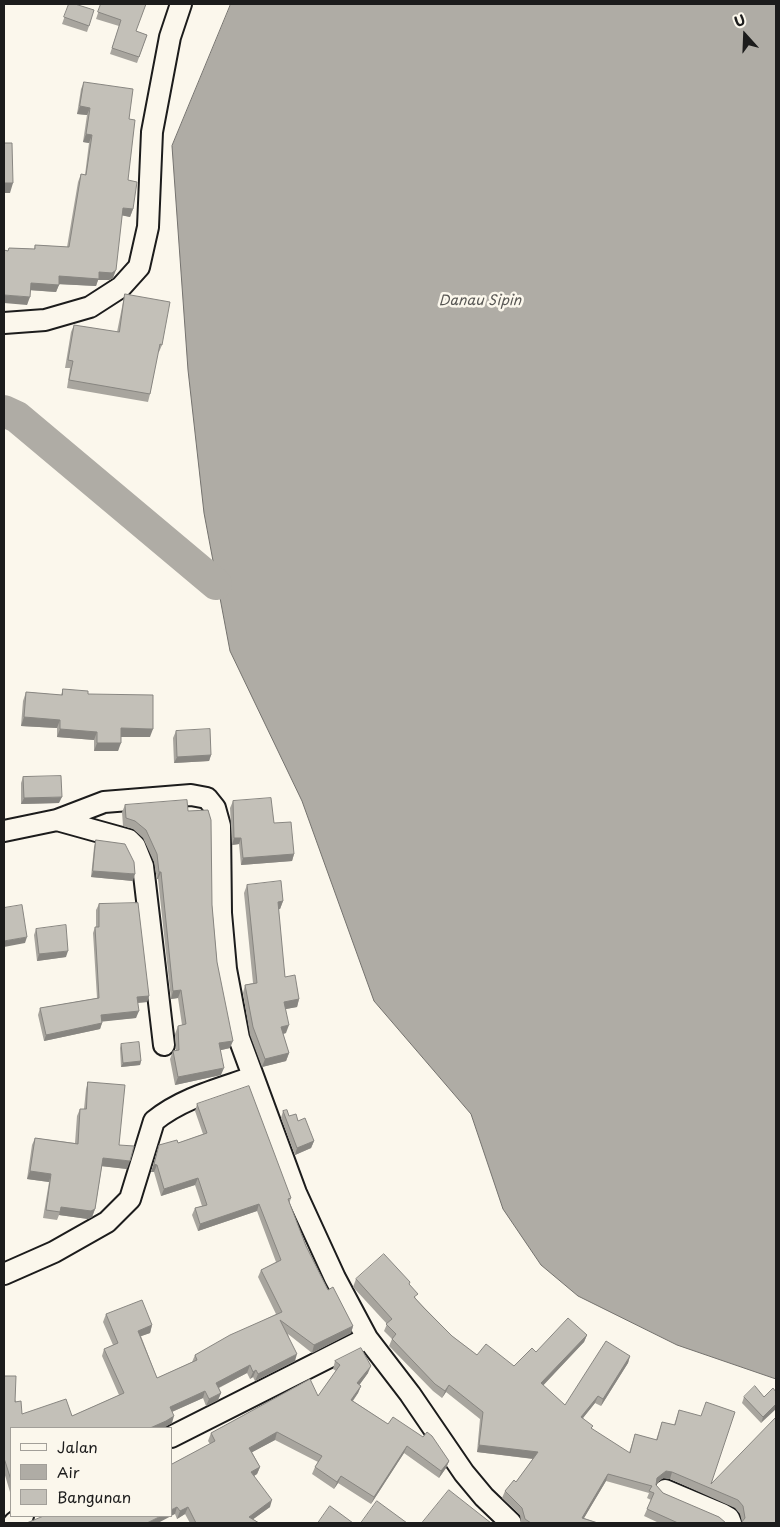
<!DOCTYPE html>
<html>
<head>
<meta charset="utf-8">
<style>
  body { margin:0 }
  #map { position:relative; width:780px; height:1527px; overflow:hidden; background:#fbf7ec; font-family:"Playpen Sans",sans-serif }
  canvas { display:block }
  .frame { position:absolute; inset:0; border:5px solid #1c1c1c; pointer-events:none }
  .legend { position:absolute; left:10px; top:1427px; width:162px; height:90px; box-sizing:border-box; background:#fbf7ec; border:1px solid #a29f99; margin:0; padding:6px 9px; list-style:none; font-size:15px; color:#1c1c1c }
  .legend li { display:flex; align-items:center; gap:10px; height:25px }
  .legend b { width:25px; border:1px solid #a29f99 }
  .north { position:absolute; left:720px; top:10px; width:50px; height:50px; -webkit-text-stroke:4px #fbf7ec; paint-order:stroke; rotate:340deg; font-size:14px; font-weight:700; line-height:20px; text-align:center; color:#1c1c1c }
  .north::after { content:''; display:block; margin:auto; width:18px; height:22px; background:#1c1c1c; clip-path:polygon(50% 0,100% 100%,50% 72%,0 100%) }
</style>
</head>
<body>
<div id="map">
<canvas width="780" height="1527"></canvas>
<div class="frame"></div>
<ul class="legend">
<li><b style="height:6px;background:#fbf7ec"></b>Jalan</li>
<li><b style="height:14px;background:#afaca5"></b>Air</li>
<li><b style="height:14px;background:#c3c0b8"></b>Bangunan</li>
</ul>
<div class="north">U</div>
</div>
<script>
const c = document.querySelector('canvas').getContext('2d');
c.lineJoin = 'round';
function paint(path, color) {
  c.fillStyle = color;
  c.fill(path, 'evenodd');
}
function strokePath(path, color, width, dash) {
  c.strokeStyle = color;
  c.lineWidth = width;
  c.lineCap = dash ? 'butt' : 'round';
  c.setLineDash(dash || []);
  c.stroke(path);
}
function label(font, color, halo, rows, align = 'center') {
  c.font = font + ' "Playpen Sans",sans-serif';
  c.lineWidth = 5;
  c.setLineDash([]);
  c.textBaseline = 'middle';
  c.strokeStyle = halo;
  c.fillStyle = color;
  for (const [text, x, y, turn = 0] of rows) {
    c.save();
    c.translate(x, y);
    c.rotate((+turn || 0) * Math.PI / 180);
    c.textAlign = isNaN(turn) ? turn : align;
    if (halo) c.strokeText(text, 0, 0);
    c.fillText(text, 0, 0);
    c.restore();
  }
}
const water = new Path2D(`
  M231,4H776V1379L677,1345L578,1296L541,1265L503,1209L471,1114L374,1001L302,801L230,651L204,513L188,370L172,146Z`);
paint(water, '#afaca5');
strokePath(water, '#74726e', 1);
strokePath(new Path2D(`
  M4,411L17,417L216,584`), '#afaca5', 32);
const street = new Path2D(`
  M4,323L45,320L90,307L121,287L139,267L148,227L152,132L170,37L181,4
  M57,820L129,840L135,846L143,866L164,1045
  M4,831L57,820L104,802L191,795L207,798L215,808L220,826L221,913L226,969L239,1038L296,1193L335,1278L367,1338L410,1394L464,1473L484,1497L511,1523
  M4,1274L54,1252L107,1222L130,1199L154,1121C182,1098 219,1089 253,1077
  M171,1437L367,1338
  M665,1490L722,1514L729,1518L731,1523
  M14,1523L23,1516`);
strokePath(street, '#1c1c1c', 24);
strokePath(street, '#fbf7ec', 20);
paint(new Path2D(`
  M69,4L89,26L87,32L62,24Z
  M101,4L136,31L147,35L137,63L110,54L119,26L96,19Z
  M84,82L129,119L128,180L133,209L130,217L122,215L113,278L109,280H98L96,286L59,284L56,292L30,290L27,305L8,251L9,248L34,249L35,245L67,247L78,182L81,174L85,175L89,143L83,142L87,115L77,114L81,89Z
  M125,294L162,345L159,352H158L150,394L148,402L67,388L70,368H65L71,332L74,325L117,332L123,302Z
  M63,689L88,694L150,737H121L118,751H94V740L57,737V728L21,726L23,701L26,692L61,695Z
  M176,731L211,755L209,761L174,763L173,738Z
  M23,777L59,803L21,804V783Z
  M233,801L274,823L294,854L292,861L241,865L239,844L232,845L230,808Z
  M125,805L188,811L212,905L217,962L230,1048L221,1050V1075L175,1085L170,1059L173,1051L176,1050L175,1034L178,1026L182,1025L178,998L171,999L158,879H157L154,862L143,838L133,829L123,826L122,812Z
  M96,840L133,881L91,877L94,847Z
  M247,885L283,901L280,909H278L285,977L299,999L297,1007L285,1009L286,1033L283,1034L289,1053L286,1061L262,1067L250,1035L243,993L245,985L253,983L244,893Z
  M99,904L149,996L147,1002L138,1003L136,1018L102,1021V1023L100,1029L44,1041L38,1015L40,1008L97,998L93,933L95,927H96V910Z
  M36,929L66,957L37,961L34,935Z
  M121,1044L141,1061L140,1065L121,1067L120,1048Z
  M88,1082L119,1145L127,1169L102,1166L95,1209L92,1217L88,1219L59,1215L57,1220L43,1218L49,1182L27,1179L32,1145L35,1138L75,1143L77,1116L80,1109H84L86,1089Z
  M197,1104L291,1198L289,1204L306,1246L328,1290L353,1326L351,1333L312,1353L288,1334L295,1361L255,1381L253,1377L250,1379L247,1373L219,1388L221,1393L218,1400L206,1406L203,1398L172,1412V1423L11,1428V1491L10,1492L4,1472V1376L22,1414L72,1416L119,1395L102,1356L104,1349L113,1345L103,1322L106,1314L152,1325L150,1333L141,1336L157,1378L192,1362L195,1355L276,1314L258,1277L261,1270L276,1262L257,1211L198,1231L192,1215L195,1208L202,1206L195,1185L161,1196L154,1172H151L159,1145L178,1143L203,1134L195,1111Z
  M283,1111L289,1116L298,1121L314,1141L311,1148L295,1155L281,1118Z
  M356,1279L410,1282L409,1284L416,1299L452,1336L477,1355L514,1366L536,1352L587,1335L584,1342L543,1385L565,1405L630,1356L628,1363L601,1406L595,1403L583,1418L592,1429L629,1453L635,1434L656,1440L662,1422L674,1425L679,1410L711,1484L776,1523L742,1522L740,1514L735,1508L670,1479L663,1478L656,1484V1485L663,1493L726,1523H659L644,1516L651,1500L647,1498L649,1493L606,1481L584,1518L598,1523H521L520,1515L502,1498L505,1491L516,1482L533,1459L477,1452L480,1419L446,1392L442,1398L433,1391L389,1346L392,1339L384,1331L387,1324L353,1287Z
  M335,1361L368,1373L359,1385L361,1386L358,1393L353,1401L388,1424L449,1461L446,1468L439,1478L404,1453L371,1504L338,1483L334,1489L312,1474L315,1467L318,1462L275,1440L252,1452L260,1467L257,1474L254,1476L270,1507L253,1519L259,1523H190L185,1514L177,1519L175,1514L172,1464L210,1444L208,1441L211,1433L318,1396L336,1371L333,1369Z
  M776,1392L761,1423L742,1403L744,1397H764Z`), '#a8a59e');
paint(new Path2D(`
  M80,106L90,108L87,115L77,114Z
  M86,134L92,135L89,143L83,142Z
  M4,183H13L10,193H4Z
  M123,208L133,209L130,217L120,215Z
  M116,270L113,278L109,280H98L96,286L56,284L59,276Z
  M31,283L59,285L56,292L28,290Z
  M4,295L30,297L27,305L4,303Z
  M24,717L60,720L57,728L21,726Z
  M121,728L153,729L150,737H118Z
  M60,729L97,732L94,740L57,737Z
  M97,743H121L118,751H94Z
  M211,755L209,761L174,763L177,757Z
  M62,797L59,803L21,804L24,798Z
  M234,838H241L239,844L232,845Z
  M294,854L292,861L241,865L243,858Z
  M93,871L135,874L133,881L91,877Z
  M159,872H161L158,879H157Z
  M283,901L280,909L275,910L278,902Z
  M27,937L25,943L4,947V941Z
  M68,951L66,957L37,961L39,954Z
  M181,990L178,998L171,999L173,991Z
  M149,996L147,1002L135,1003L137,997Z
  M299,999L297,1007L281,1010L284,1002Z
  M139,1011L136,1018L99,1022L101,1015Z
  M102,1023L100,1029L44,1041L46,1035Z
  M289,1025L286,1033L279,1035L281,1027Z
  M233,1041L230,1048L217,1051L219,1043Z
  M289,1053L286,1061L262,1067L265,1059Z
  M141,1061L140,1065L121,1067L123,1063Z
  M224,1068L221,1075L175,1085L178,1077Z
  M314,1141L311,1148L295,1155L297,1148Z
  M103,1158L130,1161L127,1169L100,1166Z
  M154,1164L157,1165L154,1172H151Z
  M30,1171L51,1174L49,1182L27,1179Z
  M198,1178L195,1185L161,1196L164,1189Z
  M259,1204L257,1211L198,1231L200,1224Z
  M61,1207L95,1209L92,1217L88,1219L59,1215Z
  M152,1325L150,1333L136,1338L138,1331Z
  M353,1326L351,1333L312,1353L314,1345Z
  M587,1335L584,1342L538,1391L541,1383Z
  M297,1354L295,1361L255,1381L258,1374Z
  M630,1356L628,1363L601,1406L603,1399Z
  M250,1365L247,1373L214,1390L216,1383Z
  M371,1366L368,1373L355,1391L357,1383Z
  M256,1370L253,1377L250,1379L253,1372Z
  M449,1385L446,1392L442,1398L445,1391Z
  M361,1386L358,1393L348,1407L351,1400Z
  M205,1391L203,1398L167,1414L170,1407Z
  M221,1393L218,1400L206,1406L209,1399Z
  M598,1396L595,1403L578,1424L581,1417Z
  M776,1404V1409L761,1423L763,1417Z
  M174,1416L172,1423L164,1428H150Z
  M277,1432L275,1440L247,1455L249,1448Z
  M479,1445L538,1452L535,1459L477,1452Z
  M407,1446L404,1453L371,1504L374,1497Z
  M449,1461L446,1468L439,1478L441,1471Z
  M260,1467L257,1474L249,1479L251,1472Z
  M666,1471L672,1472L670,1479L663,1478L654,1485L657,1478Z
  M608,1474L606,1481L581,1523L582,1518Z
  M341,1476L338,1483L334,1489L337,1482Z
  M272,1500L270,1507L248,1523L249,1517Z
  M177,1507L175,1514L158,1523H147L161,1516H171V1510Z
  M188,1507L185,1514L177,1519L180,1511Z`), '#888681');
const building = new Path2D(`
  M69,4H75L94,10L89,26L64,17Z
  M101,4H146L136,31L147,35L139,57L112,48L121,20L98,12Z
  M84,82L133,89L129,119L135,120L128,180L137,182L133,209L123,208L116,270L112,273L99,272V279L59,276V285L31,283L30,297L4,295V299V250L8,251L9,248L35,249V245L69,247L81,174L86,175L92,135L86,134L90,108L80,106Z
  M4,143H12L13,183H4Z
  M125,294L170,302L162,345L160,344L150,394L69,380L73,361L68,360L74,325L119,332Z
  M63,689L88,691V694L153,695V729L121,728V743H97V732L60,729V720L24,717L26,692L62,695Z
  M210,729L211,755L177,757L176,731Z
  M61,776L62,797L24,798L23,777Z
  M271,798L274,823L291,822L294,854L243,858L241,838H234L233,801Z
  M187,800L188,811L208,810L211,820L212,905L217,962L233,1041L219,1043L224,1068L178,1077L173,1051L179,1050L178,1026L186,1024L181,990L173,991L161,872H159L157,854L146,830L135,821L126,818L125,805Z
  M96,840L125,844L134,862L135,874L93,871Z
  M281,881L283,901L278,902L285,977L295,975L299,999L284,1002L289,1025L281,1027L289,1053L265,1059L253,1027L245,985L257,983L247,885Z
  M138,903L149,996L137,997L139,1011L101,1015L102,1023L46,1035L40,1008L99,998L95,927H99V904Z
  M22,905L27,937L4,941V908Z
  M66,925L68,951L39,954L36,929Z
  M139,1042L141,1061L123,1063L121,1044Z
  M88,1082L125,1085L119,1145L134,1146L130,1161L103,1158L95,1209L91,1211L61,1207L60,1212L46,1210L51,1174L30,1171L35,1138L78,1144L80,1109H86Z
  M249,1086L291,1198L288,1199L306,1246L328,1290L333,1287L353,1326L314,1345L280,1320L297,1354L258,1374L256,1370L253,1372L250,1365L216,1383L221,1393L209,1399L205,1391L170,1407L174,1416L166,1421L150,1428H11V1480L4,1458V1376H16L15,1402L21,1401L22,1414L66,1399L72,1416L124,1393L104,1349L118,1343L106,1314L142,1300L152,1325L138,1331L157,1378L197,1360L195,1355L230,1335L282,1312L261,1270L281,1260L259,1204L200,1224L195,1208L207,1205L198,1178L164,1189L157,1165L154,1164L159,1145L177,1140L178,1143L207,1133L197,1104Z
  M287,1110L289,1116L296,1114L298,1121L305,1118L314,1141L297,1148L283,1111Z
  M384,1254L410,1282L409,1284L418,1294L414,1297L424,1308L452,1336L477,1355L486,1344L514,1366L532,1348L536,1352L568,1318L587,1335L541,1383L565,1405L606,1341L630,1356L603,1399L598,1396L581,1417L593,1426L591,1428L630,1453L635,1434L657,1440L662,1422L675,1425L679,1410L701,1416L706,1402L735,1412L711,1484L776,1417V1523H741L745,1518L743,1506L738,1500L672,1472L666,1471L657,1478L656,1485L663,1493L719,1517L726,1523H678L647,1509L654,1493L649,1491L652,1486L608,1474L582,1518L598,1523H531L525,1519L522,1508L505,1491L514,1480L516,1482L538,1452L479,1445L483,1412L449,1385L445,1391L435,1384L392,1339L396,1334L386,1324L392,1319L356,1279Z
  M361,1348L371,1366L357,1383L361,1386L351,1400L388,1424L393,1417L423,1437L427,1432L432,1436L449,1461L441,1471L407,1446L374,1497L341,1476L337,1482L315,1467L322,1456L277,1432L249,1448L260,1467L251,1472L272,1500L249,1517L259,1523H196L188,1507L180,1511L177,1507L171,1510V1463L172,1464L215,1441L211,1433L310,1379L318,1396L340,1365L335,1361Z
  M755,1386L764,1397L773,1388L776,1392V1404L763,1417L744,1397Z
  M449,1490L491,1523H422Z
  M377,1501L407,1523H361Z
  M330,1506L353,1523H318Z
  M44,1516H161L147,1523H27Z`);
paint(building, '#c3c0b8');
strokePath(building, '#888681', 1);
label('italic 14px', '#575653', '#fbf7ec', [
  ["Danau Sipin",480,301]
]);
</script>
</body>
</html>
